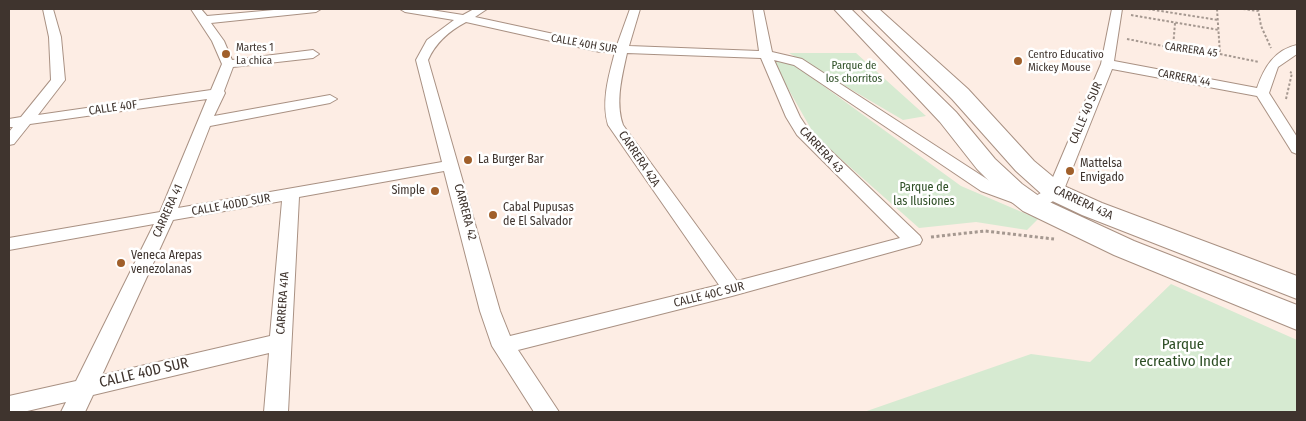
<!DOCTYPE html>
<html>
<head>
<meta charset="utf-8">
<style>
  body { margin:0 }
  #map { position:relative; width:1306px; height:421px; overflow:hidden; background:#fdede4; font-family:"Fira Sans Condensed",sans-serif }
  canvas { display:block }
  .frame { position:absolute; inset:0; border:10px solid #3f342e; pointer-events:none }
</style>
</head>
<body>
<div id="map">
<canvas width="1306" height="421"></canvas>
<div class="frame"></div>
</div>
<script>
const c = document.querySelector('canvas').getContext('2d');
c.lineJoin = 'round';
function paint(path, color) {
  c.fillStyle = color;
  c.fill(path, 'evenodd');
}
function strokePath(path, color, width, dash) {
  c.strokeStyle = color;
  c.lineWidth = width;
  c.lineCap = dash ? 'butt' : 'round';
  c.setLineDash(dash || []);
  c.stroke(path);
}
function label(font, color, halo, rows, align = 'center') {
  c.font = font + ' "Fira Sans Condensed",sans-serif';
  c.lineWidth = 5;
  c.setLineDash([]);
  c.textBaseline = 'middle';
  c.strokeStyle = halo;
  c.fillStyle = color;
  for (const [text, x, y, turn = 0] of rows) {
    c.save();
    c.translate(x, y);
    c.rotate((+turn || 0) * Math.PI / 180);
    c.textAlign = isNaN(turn) ? turn : align;
    if (halo) c.strokeText(text, 0, 0);
    c.fillText(text, 0, 0);
    c.restore();
  }
}
paint(new Path2D(`
  M789,53H856L926,116L903,120Z
  M789,61L961,186L1038,219L1027,230L976,222L919,228L815,136L773,62Z
  M1171,284L1297,340V412H864L1031,354L1090,362Z`), '#d6ead1');
const street = new Path2D(`
  M43,9H53L61,37L65,80L38,115L211,90L222,64L212,41L191,9H201L207,16L285,9H321L316,12L211,23L224,41L232,60L313,50L319,54L313,58L233,67L224,91L225,93L214,116L330,95L337,99L330,103L210,126L178,208L442,162L416,60L427,40L454,20L405,12L400,9H425L463,15L474,9H487L475,17L600,44L617,45L630,9H640L629,46L759,51L753,9H763L772,52L802,59L993,183L1032,198L1048,189L1101,64L1112,9H1122L1114,61L1257,88C1264,68 1274,50 1297,45V54L1278,67L1269,93L1297,137V154L1292,152L1257,96L1112,69L1063,192C1057,200 1043,208 1033,210L981,191L794,65L774,60L800,117L808,129L920,236L922,240L920,244L732,296L518,350L559,412H534L492,346L480,311L444,171L299,197L288,412H264L269,353L93,395L85,412H61L66,402L23,412H9V396L76,381L154,224L9,250V238L160,212L207,99L30,124L14,144L9,145V132L13,127H9V119L21,117L51,80L49,37ZM466,22L600,52H615C609,75 601,101 608,125L719,285L510,336L500,311L428,60C436,42 449,31 466,22ZM627,53L761,58L786,117L797,135L900,238L737,281L623,125C615,102 622,76 627,53ZM282,201L270,336L102,375L173,220Z`);
const primary = new Path2D(`
  M834,9H851L956,112L995,159L1022,184L1043,199L1134,241L1297,305V330L1114,255L1023,211L1004,196L977,169L940,122Z
  M861,9H879L968,89L1034,161L1064,186L1102,203L1297,276V299L1082,215L1046,198L1016,171L952,99Z`);
strokePath(street, '#a99183', 2);
strokePath(primary, '#a99183', 2);
strokePath(new Path2D(`
  M1148,9L1218,20
  M1217,9L1220,54
  M1243,9L1258,11
  M1258,9L1261,26L1271,48
  M1131,15L1219,30
  M1127,39L1203,54H1220L1259,62
  M1173,48L1175,23
  M1286,99L1292,73L1290,72`), '#a59890', 2, [2.5, 2]);
strokePath(new Path2D(`
  M931,237L985,231L1054,239`), '#a59890', 3, [3, 2.5]);
paint(street, '#fff');
paint(primary, '#fff');
for (const [x, y, r, color] of [
  [226,54,5,"#a05f2a"],
  [1018,61,5,"#a05f2a"],
  [468,160,5,"#a05f2a"],
  [1070,171,5,"#a05f2a"],
  [435,191,5,"#a05f2a"],
  [493,215,5,"#a05f2a"],
  [121,263,5,"#a05f2a"]
]) {
  const dot = new Path2D();
  dot.arc(x, y, r, 0, 2 * Math.PI);
  c.fillStyle = color;
  c.fill(dot);
  strokePath(dot, '#fff', 2);
}
label('11px', '#3f342e', '#fff', [
  ["CALLE 40H SUR",584,44,10],
  ["CARRERA 45",1191,50,8],
  ["CARRERA 44",1184,78,11]
]);
label('11px', '#3f342e', '#fff', [
  ["Martes 1",236,48],
  ["La chica",236,61],
  ["Centro Educativo",1028,55],
  ["Mickey Mouse",1028,68]
], 'left');
label('11px', '#2d4e25', '#fff', [
  ["Parque de",854,66],
  ["los chorritos",854,79]
]);
label('12px', '#3f342e', '#fff', [
  ["CALLE 40F",113,108,-8],
  ["CALLE 40 SUR",1086,113,-67],
  ["CARRERA 43",821,150,47],
  ["CARRERA 42A",639,159,56],
  ["CARRERA 43A",1083,203,25],
  ["CALLE 40DD SUR",231,205,-10],
  ["CARRERA 41",168,211,-66],
  ["CARRERA 42",465,212,75],
  ["CALLE 40C SUR",709,295,-14],
  ["CARRERA 41A",283,303,-86]
]);
label('12px', '#3f342e', '#fff', [
  ["La Burger Bar",478,160],
  ["Mattelsa",1080,164],
  ["Envigado",1080,178],
  ["Simple",425,191,"right"],
  ["Cabal Pupusas",503,208],
  ["de El Salvador",503,222],
  ["Veneca Arepas",131,256],
  ["venezolanas",131,270]
], 'left');
label('12px', '#2d4e25', '#fff', [
  ["Parque de",924,188],
  ["las Ilusiones",924,202]
]);
label('15px', '#2d4e25', '#fff', [
  ["Parque",1183,345],
  ["recreativo Inder",1183,362]
]);
label('15px', '#3f342e', '#fff', [
  ["CALLE 40D SUR",144,373,-13]
]);
</script>
</body>
</html>
